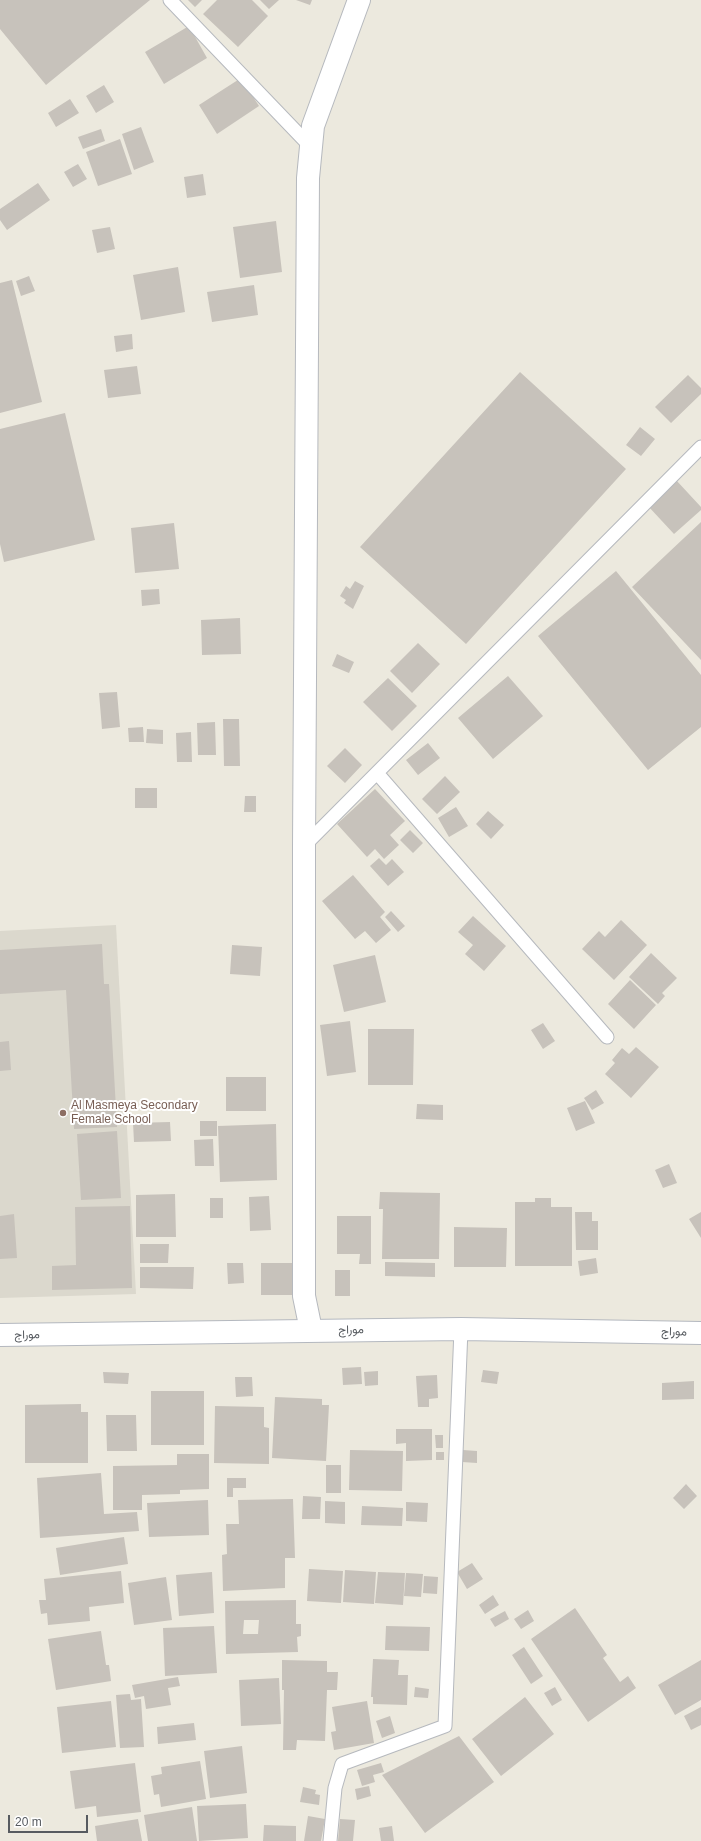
<!DOCTYPE html>
<html>
<head>
<meta charset="utf-8">
<style>
  body { margin:0 }
  #map { position:relative; width:701px; height:1841px; overflow:hidden; background:#ece9de; font-family:Arial,sans-serif }
  canvas { display:block }
  .scale { position:absolute; left:8px; top:1815px; width:80px; height:18px; box-sizing:border-box; border:2px solid #575b60; border-top:0; padding-left:5px; font-size:12px; line-height:14px; white-space:nowrap; color:#575b60; -webkit-text-stroke:3px #fff; paint-order:stroke }
</style>
</head>
<body>
<div id="map">
<canvas width="701" height="1841"></canvas>
<div class="scale">20 m</div>
</div>
<script>
const c = document.querySelector('canvas').getContext('2d');
c.lineJoin = 'round';
function paint(path, color) {
  c.fillStyle = color;
  c.fill(path, 'evenodd');
}
function strokePath(path, color, width, dash) {
  c.strokeStyle = color;
  c.lineWidth = width;
  c.lineCap = dash ? 'butt' : 'round';
  c.setLineDash(dash || []);
  c.stroke(path);
}
function label(font, color, halo, rows, align = 'center') {
  c.font = font + ' Arial,Vazirmatn,sans-serif';
  c.lineWidth = 4;
  c.setLineDash([]);
  c.textBaseline = 'middle';
  c.strokeStyle = halo;
  c.fillStyle = color;
  for (const [text, x, y, turn = 0] of rows) {
    c.save();
    c.translate(x, y);
    c.rotate((+turn || 0) * Math.PI / 180);
    c.textAlign = isNaN(turn) ? turn : align;
    if (halo) c.strokeText(text, 0, 0);
    c.fillText(text, 0, 0);
    c.restore();
  }
}
paint(new Path2D(`
  M116,925L136,1294L0,1298V931Z`), '#dbd8cd');
paint(new Path2D(`
  M0,0H150L46,85L0,29Z
  M188,0H202L195,7Z
  M217,0H252L268,16L238,47L203,14Z
  M260,0H279L269,9Z
  M296,0H312L310,5Z
  M189,26L207,58L164,84L145,52Z
  M241,78L259,106L217,134L199,105Z
  M104,85L114,102L96,113L86,96Z
  M70,99L79,113L56,127L48,113Z
  M141,127L154,162L134,170L122,134Z
  M101,129L105,141L83,149L78,137Z
  M120,139L132,174L98,186L86,152Z
  M78,164L87,179L73,187L64,172Z
  M203,174L206,195L187,198L184,177Z
  M38,183L50,200L7,230L0,220V209Z
  M276,221L282,272L240,278L233,227Z
  M110,227L115,249L97,253L92,230Z
  M178,267L185,312L141,320L133,275Z
  M29,276L35,291L21,296L16,281Z
  M12,280L42,402L0,413V283Z
  M254,285L258,315L212,322L207,292Z
  M132,334L133,349L116,352L114,336Z
  M137,366L141,394L108,398L104,370Z
  M520,372L626,469L466,644L360,547Z
  M688,375L701,388V394L671,423L655,407Z
  M65,413L95,540L4,562L0,544V429Z
  M640,427L655,439L641,456L626,445Z
  M676,480L701,507V510L674,534L648,506Z
  M701,522V660L632,587Z
  M174,523L179,569L135,573L131,528Z
  M616,571L701,675V727L648,770L538,636Z
  M355,581L364,586L353,609L344,603L346,600L340,596L346,586L350,589Z
  M159,589L160,604L142,606L141,590Z
  M240,618L241,654L202,655L201,620Z
  M418,643L440,664L412,693L390,671Z
  M337,654L354,662L349,673L332,666Z
  M508,676L543,716L493,759L458,718Z
  M388,678L417,706L392,731L363,702Z
  M117,692L120,727L102,729L99,693Z
  M223,719H239L240,766H224Z
  M215,722L216,755H198L197,723Z
  M143,727L144,742H129L128,728Z
  M147,729L163,730V744L146,743Z
  M191,732L192,762H177L176,733Z
  M428,743L440,758L418,775L406,760Z
  M345,748L362,765L345,783L327,766Z
  M445,776L460,792L437,814L422,799Z
  M135,788H157V808H135Z
  M375,789L405,821L390,835L399,845L384,859L375,849L367,857L337,824Z
  M245,796H256V812H244Z
  M456,807L468,826L449,837L438,818Z
  M488,811L504,825L491,839L476,824Z
  M410,830L423,843L413,853L400,840Z
  M379,858L386,865L392,859L404,872L388,886L370,866Z
  M353,875L385,912L380,917L391,930L376,943L365,931L355,939L322,901Z
  M391,911L405,926L398,932L385,917Z
  M473,916L506,946L484,971L465,954L473,945L458,932Z
  M621,920L647,945L614,980L582,949L599,931L605,937Z
  M102,944L104,984H109L117,1127L74,1129L66,990L0,994V950Z
  M232,945L262,947L260,976L230,974Z
  M651,953L677,978L662,993L665,996L658,1004L629,977Z
  M375,955L386,1002L344,1012L333,965Z
  M630,980L656,1005L634,1029L608,1004Z
  M350,1021L356,1072L327,1076L320,1025Z
  M543,1023L555,1041L543,1049L531,1030Z
  M368,1029H414L413,1085H368Z
  M9,1041L11,1070L0,1071V1042Z
  M636,1047L659,1067L631,1098L605,1074L615,1063L612,1060L622,1048L629,1054Z
  M226,1077H266V1111H226Z
  M596,1090L604,1103L592,1110L584,1098Z
  M585,1101L595,1123L576,1131L567,1108Z
  M417,1104L443,1105V1120L416,1119Z
  M200,1121H217V1136H200Z
  M170,1122L171,1141L134,1142L133,1123Z
  M276,1124L277,1180L220,1182L218,1126Z
  M117,1131L121,1198L81,1200L77,1134Z
  M213,1139L214,1166H195L194,1140Z
  M669,1164L677,1183L663,1188L655,1170Z
  M380,1192L440,1193L439,1259H382L383,1209H379Z
  M175,1194L176,1237H136V1195Z
  M269,1196L271,1230L250,1231L249,1197Z
  M210,1198H223V1218H210Z
  M535,1198H551V1207H572V1266H515V1202H535Z
  M130,1206L132,1288L52,1290V1266L76,1265L75,1207Z
  M575,1212H592V1221H598V1250H576Z
  M701,1212V1238L689,1219Z
  M14,1214L17,1258L0,1259V1216Z
  M337,1216H371V1264H359L360,1254H337Z
  M454,1227L507,1228L506,1267H454Z
  M140,1244H169L168,1263H140Z
  M596,1258L598,1273L580,1276L578,1261Z
  M385,1262L435,1263V1277L385,1276Z
  M227,1263H243L244,1283L228,1284Z
  M261,1263H292V1295H261Z
  M140,1267H194L193,1289L140,1288Z
  M335,1270H350V1296H335Z
  M361,1367L362,1384L343,1385L342,1368Z
  M483,1370L499,1372L497,1384L481,1382Z
  M378,1371V1385L365,1386L364,1372Z
  M103,1372L129,1373L128,1384L104,1383Z
  M437,1375L438,1398L429,1399V1407H418L416,1376Z
  M235,1377H252L253,1396L236,1397Z
  M694,1381V1399L662,1400V1383Z
  M151,1391H204V1445H151Z
  M275,1397L322,1399V1405H329L326,1461L272,1458Z
  M81,1404V1412H88V1463H25V1405Z
  M215,1406L264,1407V1427L269,1428V1464L214,1463Z
  M106,1415H136L137,1451H107Z
  M396,1429H432V1460L406,1461V1443L396,1444Z
  M435,1435H443V1448H436Z
  M350,1450L403,1451L402,1491L349,1490Z
  M463,1450L477,1451V1463L462,1462Z
  M436,1452H444V1460H436Z
  M177,1454H209V1489L180,1490V1494L142,1495V1510H113V1466L177,1465Z
  M326,1465H341V1493H326Z
  M101,1473L104,1514L137,1512L139,1531L40,1538L37,1478Z
  M227,1478H246V1488H233V1497H227Z
  M686,1484L697,1496L684,1509L673,1498Z
  M303,1496L321,1497L320,1519H302Z
  M293,1499L295,1558H285V1588L223,1591L222,1555L227,1554L226,1524H239L238,1500Z
  M208,1500L209,1535L149,1537L147,1503Z
  M325,1501L345,1502V1524L325,1523Z
  M406,1502L428,1503L427,1522L406,1521Z
  M362,1506L403,1508L402,1526L361,1525Z
  M124,1537L128,1564L60,1575L56,1548Z
  M472,1563L483,1579L467,1589L457,1572Z
  M309,1569L343,1571L341,1603L307,1601Z
  M345,1570L376,1572L374,1604L343,1602Z
  M121,1571L124,1603L89,1607L90,1621L48,1625L47,1613L41,1614L39,1600H46L44,1579Z
  M212,1572L214,1613L179,1616L176,1575Z
  M378,1572L405,1573L403,1605L375,1603Z
  M406,1573L423,1574L421,1597L404,1596Z
  M424,1576L438,1577L437,1594L423,1593Z
  M166,1577L172,1620L134,1625L128,1583Z
  M493,1595L499,1605L485,1614L479,1605Z
  M296,1600V1624H301V1636L297,1637L298,1652L226,1654L225,1601ZM244,1620H259L258,1634H243Z
  M575,1608L607,1655L603,1658L620,1682L628,1676L636,1688L588,1722L531,1639Z
  M528,1610L534,1621L521,1629L514,1619Z
  M505,1611L509,1619L495,1627L490,1619Z
  M214,1626L217,1673L165,1676L163,1628Z
  M386,1626L430,1627L429,1651L385,1650Z
  M101,1631L106,1665H109L111,1681L56,1690L48,1639Z
  M524,1647L543,1676L531,1684L512,1655Z
  M373,1659L399,1660L398,1675H408L407,1705L373,1704V1697H371Z
  M282,1660L327,1661V1672H338L337,1690H327L325,1741L297,1740L296,1750H283L284,1690H282Z
  M701,1660V1700L675,1715L658,1685Z
  M178,1677L180,1686L168,1688L171,1705L146,1709L144,1696L135,1698L132,1685Z
  M279,1678L281,1724L241,1726L239,1680Z
  M415,1687L429,1689L428,1698L414,1697Z
  M555,1687L562,1700L552,1706L544,1693Z
  M130,1694L131,1700L141,1699L144,1747L120,1748L116,1695Z
  M525,1697L554,1734L501,1776L472,1739Z
  M111,1701L116,1747L62,1753L57,1707Z
  M367,1701L374,1743L334,1750L331,1732L336,1731L332,1707Z
  M701,1707V1725L691,1730L684,1716Z
  M390,1716L395,1733L382,1738L376,1721Z
  M194,1723L196,1740L158,1744L157,1727Z
  M459,1736L494,1782L425,1833L382,1775Z
  M242,1746L247,1793L210,1798L204,1751Z
  M200,1761L206,1799L161,1807L159,1794L154,1795L151,1776L162,1774L161,1767Z
  M135,1763L141,1812L97,1817L96,1806L75,1809L70,1771Z
  M381,1763L384,1772L373,1775L375,1782L362,1786L357,1770Z
  M369,1786L371,1796L357,1800L355,1789Z
  M303,1787L316,1790L315,1794L320,1795L319,1805L300,1802Z
  M246,1804L248,1838L199,1841L197,1806Z
  M192,1807L197,1841H148L144,1815Z
  M308,1816L325,1819L321,1841H304Z
  M138,1819L142,1841H97L95,1826Z
  M340,1819L355,1820L353,1841H338Z
  M264,1825L296,1826V1841H263Z
  M392,1826L394,1841H381L379,1828Z`), '#c7c2bb');
const service = new Path2D(`
  M170,0L310,146
  M377,773L607,1037
  M304,846L701,447
  M330,1841L335,1788L342,1764L445,1726L461,1329`);
const minor = new Path2D(`
  M311,1330L304,1296V846L308,178L313,126L359,0`);
const secondary = new Path2D(`
  M0,1335L461,1329L701,1333`);
strokePath(service, '#b6b9be', 15);
strokePath(minor, '#b6b9be', 24);
strokePath(secondary, '#b4b8bf', 24);
strokePath(service, '#fff', 13);
strokePath(minor, '#fff', 22);
strokePath(secondary, '#fff', 22);
for (const [x, y, r, color] of [
  [63,1113,4,"#8d6e63"]
]) {
  const dot = new Path2D();
  dot.arc(x, y, r, 0, 2 * Math.PI);
  c.fillStyle = color;
  c.fill(dot);
  strokePath(dot, '#fff', 1.5);
}
label('12px', '#785e54', '#fff', [
  ["Al Masmeya Secondary",71,1106],
  ["Female School",71,1120]
], 'left');
label('12px', '#575b60', '#fff', [
  ["موراج",351,1330,-1],
  ["موراج",674,1332,1],
  ["موراج",27,1335,-1]
]);
</script>
</body>
</html>
